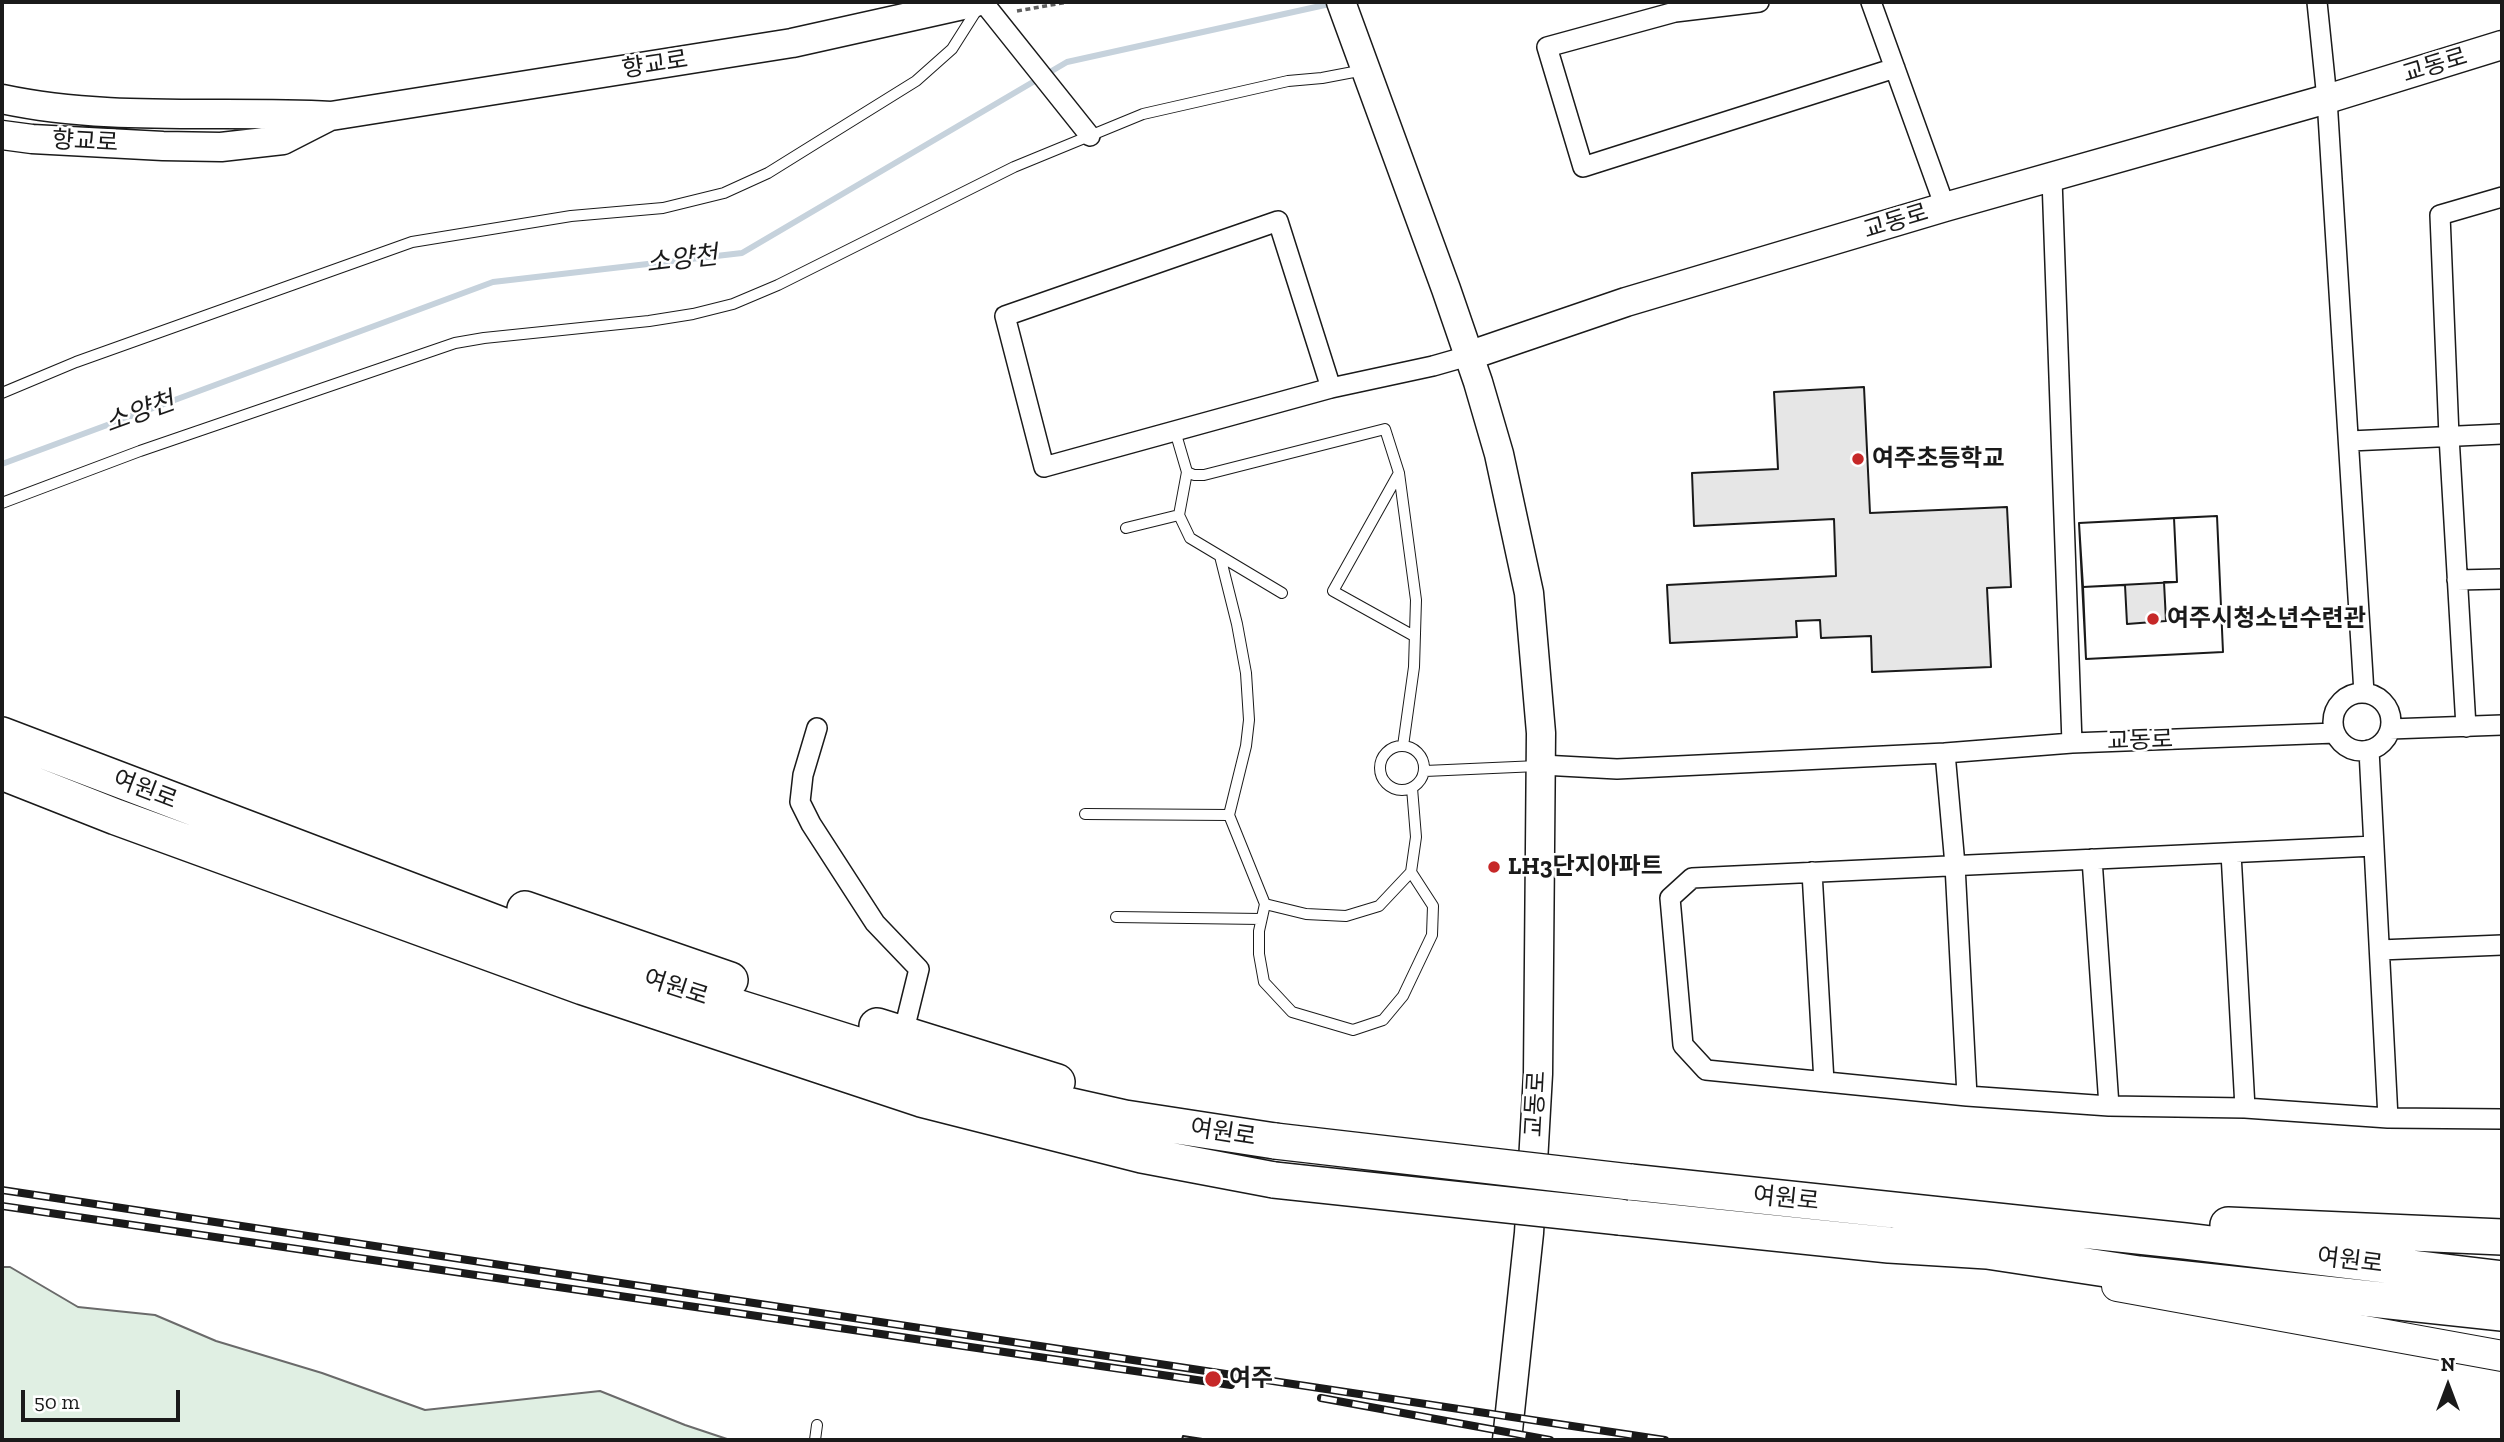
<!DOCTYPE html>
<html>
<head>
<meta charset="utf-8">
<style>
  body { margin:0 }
  #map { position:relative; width:2504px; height:1442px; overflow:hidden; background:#fff; font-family:"Zilla Slab",serif }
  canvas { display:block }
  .frame { position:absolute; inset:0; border:4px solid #1a1a1a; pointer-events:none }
  .north { position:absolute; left:2413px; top:1351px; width:70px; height:70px; -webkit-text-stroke:5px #fff; paint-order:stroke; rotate:0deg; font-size:19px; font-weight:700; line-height:28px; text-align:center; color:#1a1a1a }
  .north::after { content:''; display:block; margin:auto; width:24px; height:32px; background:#1a1a1a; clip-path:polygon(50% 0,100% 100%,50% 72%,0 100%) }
  .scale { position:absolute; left:21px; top:1390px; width:159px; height:32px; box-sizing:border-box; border:4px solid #1a1a1a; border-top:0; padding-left:9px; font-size:21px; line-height:24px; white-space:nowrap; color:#1a1a1a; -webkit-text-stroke:5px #fff; paint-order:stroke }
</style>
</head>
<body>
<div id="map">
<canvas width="2504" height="1442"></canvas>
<div class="frame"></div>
<div class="north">N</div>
<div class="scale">50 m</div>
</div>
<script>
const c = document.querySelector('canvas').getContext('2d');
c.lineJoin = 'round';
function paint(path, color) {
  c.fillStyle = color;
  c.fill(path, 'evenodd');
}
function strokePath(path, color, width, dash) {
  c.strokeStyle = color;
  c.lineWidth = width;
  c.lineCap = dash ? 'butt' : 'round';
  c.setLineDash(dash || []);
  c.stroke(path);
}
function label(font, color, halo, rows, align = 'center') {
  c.font = font + ' "Zilla Slab","Noto Sans KR",serif';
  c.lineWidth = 5;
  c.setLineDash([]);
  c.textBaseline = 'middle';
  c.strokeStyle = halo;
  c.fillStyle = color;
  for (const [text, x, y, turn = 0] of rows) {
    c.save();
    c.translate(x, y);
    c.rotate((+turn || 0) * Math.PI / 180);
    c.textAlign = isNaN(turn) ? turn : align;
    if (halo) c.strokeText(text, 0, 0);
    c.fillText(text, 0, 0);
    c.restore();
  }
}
const green = new Path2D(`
  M2,1267H10L78,1307L155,1315L216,1341L322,1373L425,1410L600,1391L685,1425L730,1440H2Z`);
paint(green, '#e0efe3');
strokePath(green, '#6a6a6a', 2);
strokePath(new Path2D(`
  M2,464L493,282L742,253L1067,62L1334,3`), '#c6d2dc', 6);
const building = new Path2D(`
  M1864,387L1870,513L2007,507L2011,587L1987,588L1991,667L1872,672L1871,636L1821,638L1820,620L1796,621L1797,637L1670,643L1667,585L1836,576L1834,519L1694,526L1692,473L1778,469L1774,392Z
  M2217,516L2223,652L2086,659L2083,587L2125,585L2127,624L2166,621L2164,582H2177L2174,518Z
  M2217,516L2223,652L2086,659L2079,523Z
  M2174,518L2177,582L2083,587L2079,523Z
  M1183,1436L1209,1440H1182Z`);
paint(building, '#e6e6e6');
strokePath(building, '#1a1a1a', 2);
const lane = new Path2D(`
  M2,393L76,362L412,242L571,216L663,208L724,193L768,173L916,81L952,49L978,8
  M1175,431L1187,472L1194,475H1204L1385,429L1399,473L1416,600L1414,667L1403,746
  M1187,472L1179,515L1190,538L1282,593
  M1399,473L1333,591L1414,636
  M2,503L140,451L455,343L484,338L649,321L693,314L733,304L778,285L1014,167L1143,114L1288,81L1322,78L1364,70
  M1126,528L1179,515
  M1220,556L1237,624L1246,673L1249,720L1246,746L1229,815L1265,904L1259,931V954L1264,982L1292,1012L1353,1030L1383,1020L1403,996L1432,935L1433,906L1411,872
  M1380 768a22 22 0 1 1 44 0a22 22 0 1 1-44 0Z
  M1425,771L1538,766
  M1085,814L1229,815
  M1265,904L1306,914L1346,916L1379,906L1411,872L1416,837L1412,788
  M1116,917L1261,919
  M815,1440L817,1425`);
const street = new Path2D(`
  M983,2L1090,136
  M1759,2L1675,12L1547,47L1583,167L1895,68
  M1871,2L1945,207
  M2317,2L2327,99L2364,693
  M2052,179L2072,743
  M1331,388L1278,221L1005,316L1044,467L1331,388L1433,366L1468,356
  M2350,441L2502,434
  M2457,580L2502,579
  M2333 722a29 29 0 1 1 58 0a29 29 0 1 1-58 0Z
  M2466,727L2449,436L2440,215L2502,197
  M817,728L803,775L800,802L811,824L875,923L919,969L903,1034
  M2390,729L2502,725
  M2369,750L2388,1118
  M1945,753L1955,865L1967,1096
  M1542,765L1617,769L1945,753L2072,743L2335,733
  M2374,846L1692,878L1670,898L1683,1045L1706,1070L1967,1096L2109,1106L2245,1108L2388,1118L2502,1119
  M2231,853L2245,1108
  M2092,859L2109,1106
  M1812,872L1824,1082
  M2380,950L2502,945`);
const secondary = new Path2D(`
  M1341,2L1446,289L1478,382L1499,454L1529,593L1541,733L1538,1074L1529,1233L1507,1440
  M2,99C110,122 221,110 331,116L792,43L976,2
  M2,135L32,139L163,146L221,147L283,140L328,117
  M1468,356L1626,302L1945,207L2327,99L2502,45`);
const primary = new Path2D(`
  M2117,1286L2502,1356`);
const highway = new Path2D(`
  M2,735L625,972L1000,1090L1125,1118L1275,1141
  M2,772L116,817L583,987L921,1099L1142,1155L1274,1180
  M525,909L730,980
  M877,1026L1057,1082
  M1630,1182L2185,1241L2502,1279
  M1620,1217L1889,1245L1987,1251L2139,1274L2502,1313
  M2228,1225L2502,1237`);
strokePath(lane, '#1a1a1a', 12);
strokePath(street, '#1a1a1a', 22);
strokePath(secondary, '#1a1a1a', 31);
strokePath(primary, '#1a1a1a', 32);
strokePath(highway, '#1a1a1a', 38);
strokePath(new Path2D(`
  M1017,11L1068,2`), '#5f5f5f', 3.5, [5, 3.5]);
strokePath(lane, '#fff', 10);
strokePath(street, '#fff', 19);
strokePath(secondary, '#fff', 28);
strokePath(primary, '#fff', 30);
strokePath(highway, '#fff', 35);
const rail = new Path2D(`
  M2,1190L1665,1440
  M2,1206L1231,1385
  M1321,1398L1550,1440`);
strokePath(rail, '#1a1a1a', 8);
strokePath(rail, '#fff', 5, [16]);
const highwayBridge = new Path2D(`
  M1275,1141L1630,1182
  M1274,1180L1620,1217`);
strokePath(highwayBridge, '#1a1a1a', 38, []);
strokePath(highwayBridge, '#fff', 35);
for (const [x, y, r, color] of [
  [1858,459,7,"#c62828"],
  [2153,619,7,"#c62828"],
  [1494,867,7,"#c62828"],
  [1213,1379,9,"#c62828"]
]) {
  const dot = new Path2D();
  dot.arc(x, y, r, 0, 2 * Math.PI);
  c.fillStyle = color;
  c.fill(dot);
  strokePath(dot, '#fff', 2.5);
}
label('24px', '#1a1a1a', '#fff', [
  ["향교로",655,65,-9],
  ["교동로",2435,66,-17],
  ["향교로",85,142,3],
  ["교동로",1896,222,-17],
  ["교동로",2140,741,-2],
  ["여원로",145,790,21],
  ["여원로",676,988,18],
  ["교동로",1536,1104,-87],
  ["여원로",1223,1133,9],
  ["여원로",1786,1199,6],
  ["여원로",2350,1261,7]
]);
label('bold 24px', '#1a1a1a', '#fff', [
  ["여주초등학교",1872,459],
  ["여주시청소년수련관",2167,619],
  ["LH3단지아파트",1508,867],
  ["여주",1229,1379]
], 'left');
label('italic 26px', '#1a1a1a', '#fff', [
  ["소양천",682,260,-7],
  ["소양천",140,413,-20]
]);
</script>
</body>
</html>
